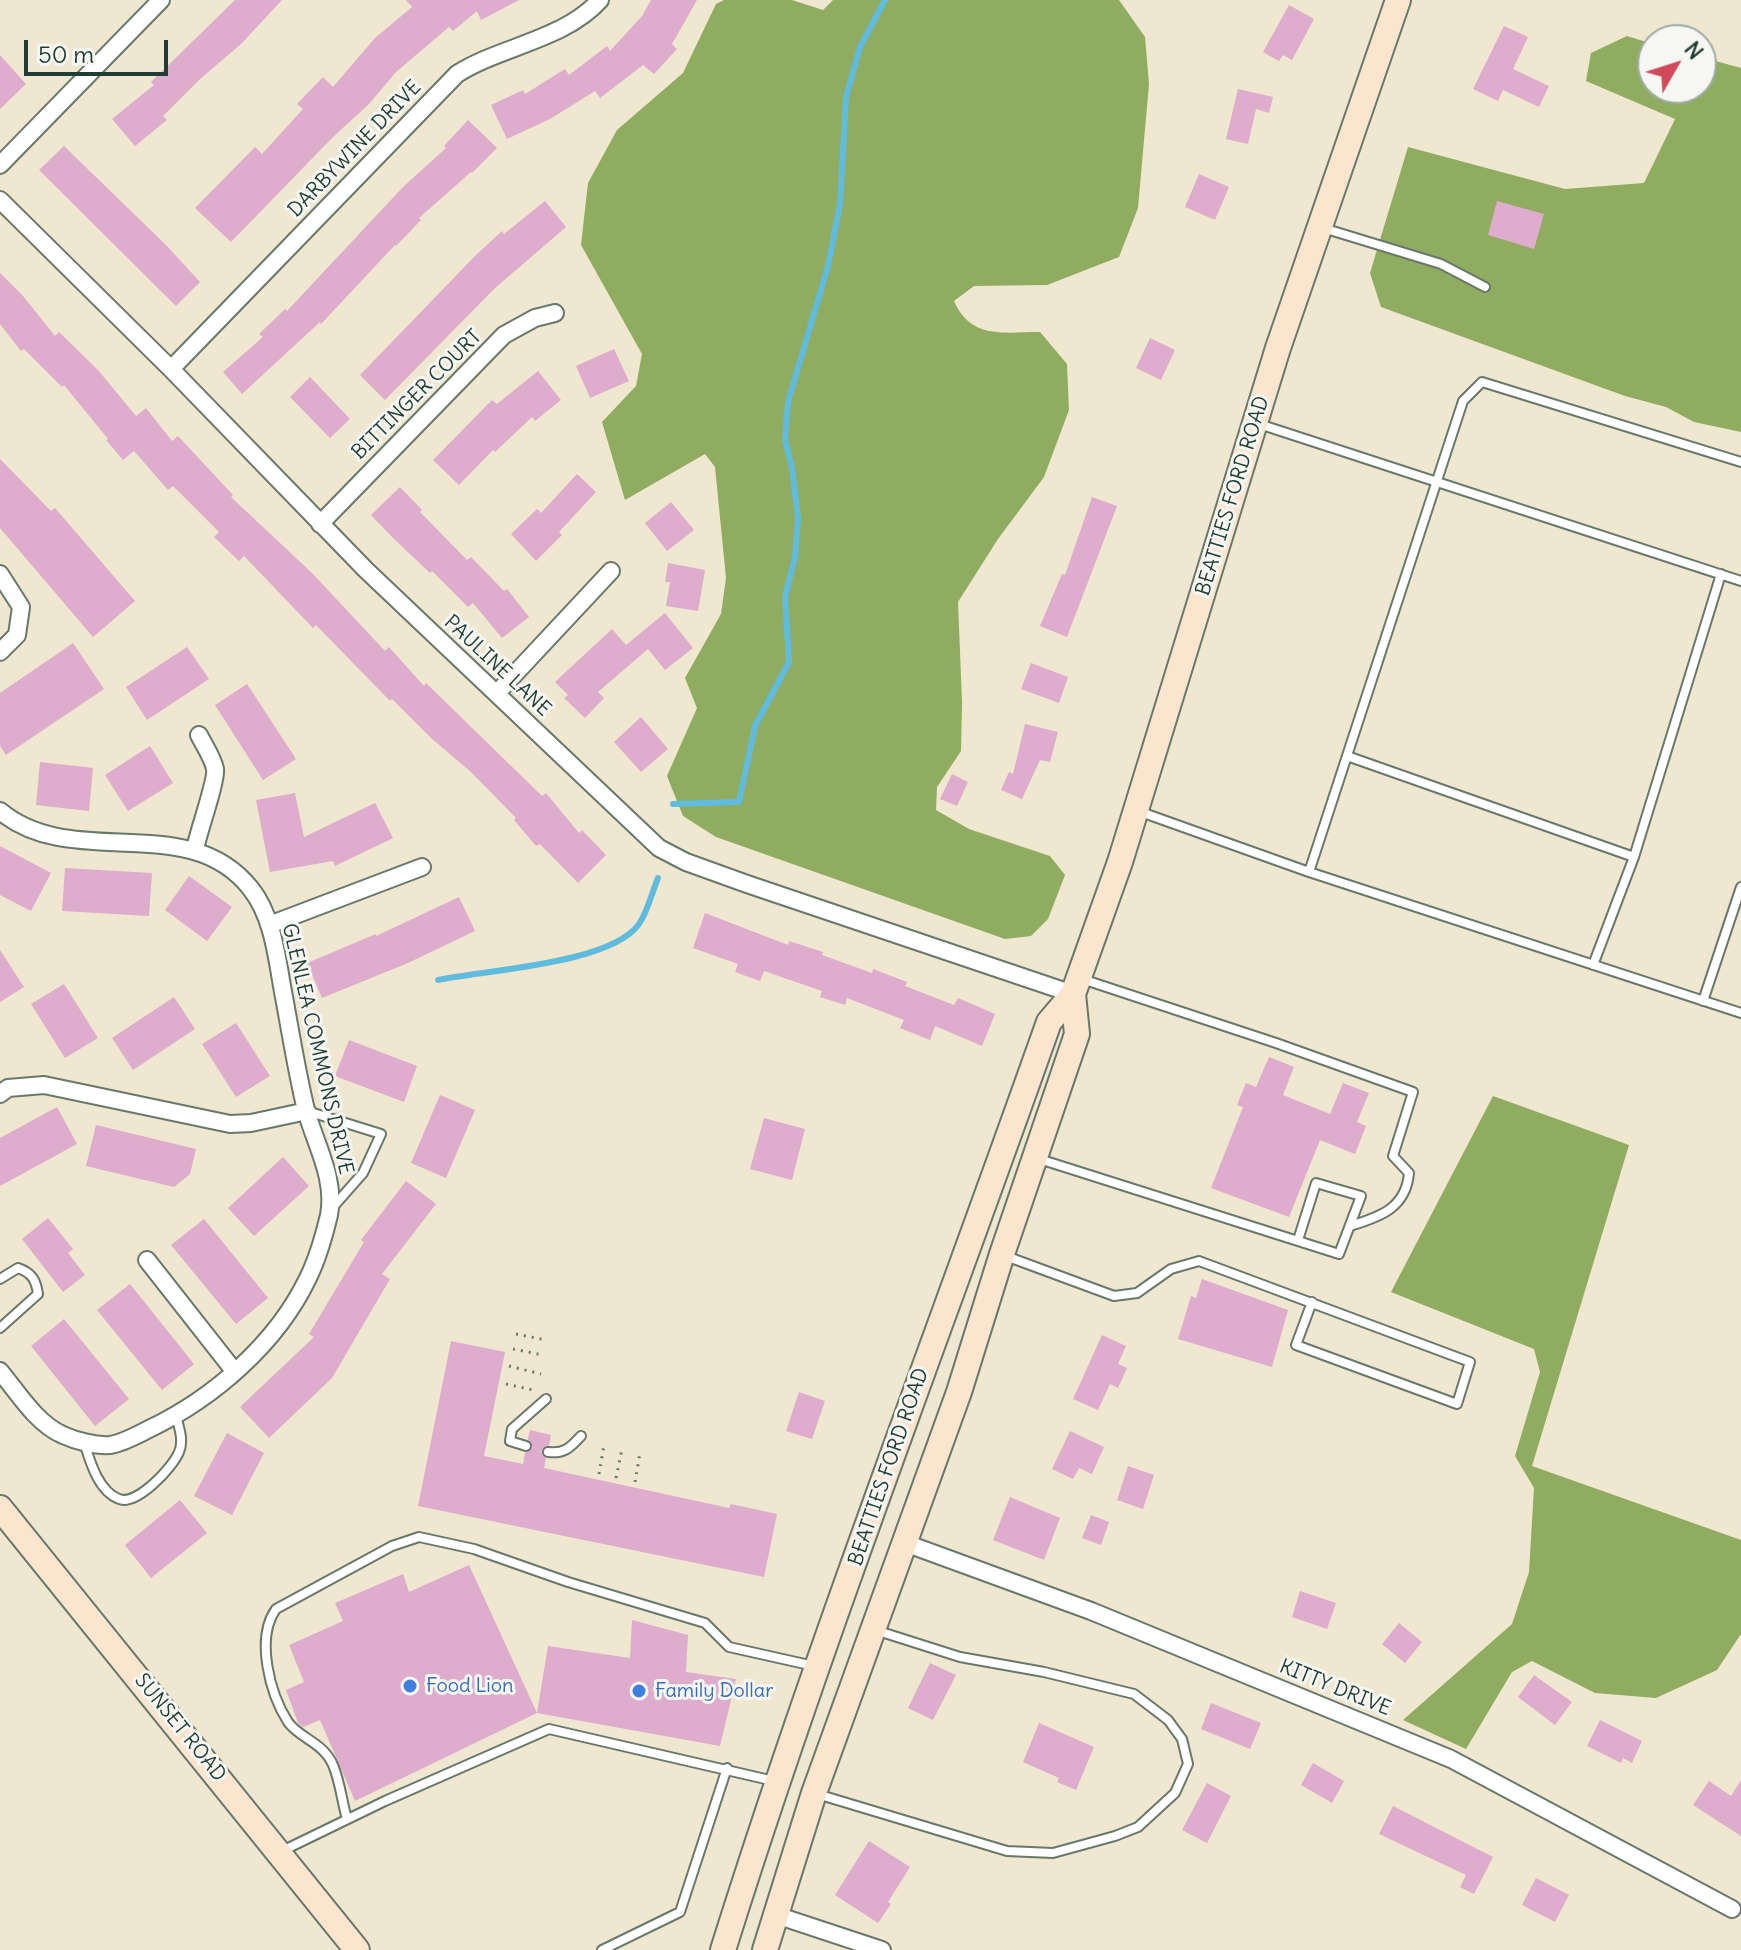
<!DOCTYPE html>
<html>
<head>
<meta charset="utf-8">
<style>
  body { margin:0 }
  #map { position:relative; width:1741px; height:1950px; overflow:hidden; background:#efe7cf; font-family:Delius,sans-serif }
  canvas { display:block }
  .north { position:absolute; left:1637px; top:24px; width:80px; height:80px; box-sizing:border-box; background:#f6f6f2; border:2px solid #a0aca6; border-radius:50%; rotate:51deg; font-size:22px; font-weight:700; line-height:32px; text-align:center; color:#1f3d34 }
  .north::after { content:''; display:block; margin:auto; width:28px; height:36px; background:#d1495b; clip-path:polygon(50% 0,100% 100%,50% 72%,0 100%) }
  .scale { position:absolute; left:24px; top:40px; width:144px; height:36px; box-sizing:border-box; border:4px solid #1f3d34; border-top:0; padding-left:10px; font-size:24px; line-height:28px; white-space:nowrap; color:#1f3d34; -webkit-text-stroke:6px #f6f6f2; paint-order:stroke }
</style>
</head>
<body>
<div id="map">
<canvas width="1741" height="1950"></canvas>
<div class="north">N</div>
<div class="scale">50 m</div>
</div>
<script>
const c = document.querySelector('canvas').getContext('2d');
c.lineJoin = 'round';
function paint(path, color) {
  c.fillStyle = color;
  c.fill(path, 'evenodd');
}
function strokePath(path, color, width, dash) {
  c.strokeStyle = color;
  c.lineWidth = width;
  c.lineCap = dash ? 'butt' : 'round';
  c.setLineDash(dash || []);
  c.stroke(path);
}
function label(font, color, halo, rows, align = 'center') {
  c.font = font + ' Delius,sans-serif';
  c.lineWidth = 6;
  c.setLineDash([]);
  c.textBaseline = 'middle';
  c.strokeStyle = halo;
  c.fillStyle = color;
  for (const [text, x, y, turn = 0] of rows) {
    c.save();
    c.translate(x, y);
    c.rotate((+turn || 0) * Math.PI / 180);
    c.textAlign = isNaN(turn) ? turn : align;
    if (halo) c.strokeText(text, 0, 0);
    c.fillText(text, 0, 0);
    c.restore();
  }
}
paint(new Path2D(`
  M724,0H792L823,10L833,0H1119L1145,37L1149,84L1138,208L1119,257L1047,285L974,286L954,301C971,340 1004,332 1040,332L1067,364L1069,410L1044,477L998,539L958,602L962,702L961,751L937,787L936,810L969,829L1050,856L1065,875L1048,919L1031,936L1005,939L716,837L683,816L667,776L697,708L685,678L721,614L726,578L715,467L705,454L625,500L602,422L636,386L642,354L581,245L588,183L617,130L683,73L716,4Z
  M1627,36L1653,44V88H1701V57L1741,68V432L1694,422L1666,407L1625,396L1381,307L1370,273L1408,147L1565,189L1644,183L1675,119L1586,81L1591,53Z
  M1493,1096L1629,1145L1532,1466L1741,1540V1634L1717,1670L1656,1698L1595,1693L1532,1661L1512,1672L1466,1749L1403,1720L1512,1624L1529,1572L1534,1488L1515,1456L1540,1372L1534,1349L1391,1292Z`), '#8fac60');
strokePath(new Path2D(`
  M673,804L739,802L755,726L789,662L785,597L795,557L798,518L792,468L785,440L788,402L828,266L840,204L846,97L860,47L885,0
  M438,980C485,970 611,964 639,924C648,911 652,892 658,878`), '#60bcde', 6);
paint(new Path2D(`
  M235,0H282L242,43L199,80L163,116L167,120L135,146L112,119L154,85L151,82Z
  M406,0H519L481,20L477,11L453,31L449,27L396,72L369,104L333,137L231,242L195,208L255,147L262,154L303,109L297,104L323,77L333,87L375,38L412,7Z
  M651,0H697L672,44L677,49L654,74L643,65L600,98L595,91L550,119L507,139L491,105L523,90L525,94L565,69L569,75L607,46L610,51L642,16Z
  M1289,5L1314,19L1292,60L1283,55L1279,61L1263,52Z
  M1504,26L1528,37L1513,69L1549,86L1539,107L1503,90L1498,101L1473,89Z
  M0,55L26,84L0,109Z
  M1238,89L1273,97L1269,113L1256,109L1248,144L1226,139Z
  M468,120L497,148L472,173L471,172L419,218L421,220L396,246L395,245L321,324L320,322L242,394L223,372L263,337L259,334L285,309L287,311L403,187L446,148L444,146Z
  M64,146L167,246L200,282L176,306L39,170Z
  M1199,174L1229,187L1215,220L1185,207Z
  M545,201L566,227L494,289L385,400L360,375L475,256L502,231L504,234Z
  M1497,201L1544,214L1534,249L1488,235Z
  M0,273L23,296L55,336L59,332L98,370L136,416L146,408L172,441L178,436L233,495L231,497L312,573L385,651L389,647L424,686L426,683L542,796L546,793L579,833L582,830L606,855L578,883L540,844L536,846L514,820L516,818L471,772L431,738L392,699L390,701L316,625L313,628L244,556L239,561L214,537L219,532L173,486L168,490L134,451L123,460L106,440L108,439L64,385L62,387L24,349L21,351L0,324Z
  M1150,338L1175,350L1161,380L1136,368Z
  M614,349L629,381L590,398L576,366Z
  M538,371L561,400L535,421L532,417L495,452L493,450L459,485L433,460L492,400L497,404Z
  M310,377L350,419L330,438L290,397Z
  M0,459L51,511L55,508L135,601L93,637L0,528Z
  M577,474L596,492L559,532L562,535L536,561L511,534L537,509L541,513Z
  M400,487L422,510L420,512L467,560L471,557L504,591L507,589L529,617L502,638L473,603L468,607L432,571L430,573L393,538L371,515Z
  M1092,497L1117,506L1067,637L1040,626L1062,574L1065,575Z
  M671,502L694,530L667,551L645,523Z
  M668,563L705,570L698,611L666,606L670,582H665Z
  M665,613L693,648L665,670L648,649L598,692L604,698L585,718L564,698L568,695L555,682L612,629L626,645Z
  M73,643L104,689L6,755L0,746V693Z
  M187,647L209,679L147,720L126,687Z
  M1031,663L1068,677L1059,703L1021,689Z
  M247,684L296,759L263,780L215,705Z
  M641,717L668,749L641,772L614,742Z
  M1025,724L1058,732L1050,762L1040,760L1022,799L1001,790L1009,772L1013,774Z
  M150,746L173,783L128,811L105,775Z
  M40,762L93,768L89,811L36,805Z
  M952,774L968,782L957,806L940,799Z
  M295,793L304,837L375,803L393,838L335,866L333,861L270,872L256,800Z
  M0,846L51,873L31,911L0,895Z
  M65,868L152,873L149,916L62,911Z
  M189,876L232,907L207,941L165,910Z
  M459,897L475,931L408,963L322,998L307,963L376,934V936Z
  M705,913L788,945L789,941L823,952L822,955L872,973L873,969L907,982L905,986L954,1005L958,998L995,1014L982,1046L935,1026L930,1040L900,1028L904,1020L847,998L845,1005L820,997L822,991L764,971L760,981L735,972L738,964L693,948Z
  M0,950L24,987L0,1002Z
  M64,984L98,1038L65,1058L31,1004Z
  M174,997L195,1029L133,1070L112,1038Z
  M236,1023L270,1076L236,1097L202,1044Z
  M349,1040L417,1066L404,1102L335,1076Z
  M1269,1057L1294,1067L1283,1095L1330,1114L1343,1083L1369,1093L1357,1122L1366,1126L1355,1154L1320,1140L1289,1217L1211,1188L1243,1107L1237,1105L1246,1083L1256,1087Z
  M440,1095L475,1110L446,1178L411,1163Z
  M57,1107L77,1144L0,1186V1138Z
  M764,1118L805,1129L792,1180L750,1169Z
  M96,1125L196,1149L190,1174L174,1187L86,1166Z
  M283,1157L309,1186L254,1236L228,1208Z
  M406,1181L436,1204L382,1274L390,1279L332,1378L269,1438L240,1407L314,1337L309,1334L364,1242L361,1240Z
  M48,1218L73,1249L68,1253L85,1275L63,1292L22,1239Z
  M204,1219L268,1298L236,1324L171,1245Z
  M1202,1279L1288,1310L1272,1367L1178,1339L1191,1296L1196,1298Z
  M130,1284L194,1364L162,1390L97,1310Z
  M64,1319L129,1399L95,1426L31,1346Z
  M1102,1335L1126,1346L1118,1364L1127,1368L1118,1388L1110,1384L1098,1410L1073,1399Z
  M451,1341L505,1352L484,1456L523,1464L525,1453L533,1447L528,1439L530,1430L551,1435L549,1445L541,1451L546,1459L544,1468L729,1508L731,1504L777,1514L764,1577L418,1506Z
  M799,1392L825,1401L812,1439L786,1431Z
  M1070,1431L1104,1447L1092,1474L1079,1468L1073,1479L1052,1469Z
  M227,1433L264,1453L232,1515L194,1496Z
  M1128,1466L1154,1475L1143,1509L1117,1500Z
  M1010,1497L1060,1518L1044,1560L993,1540Z
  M180,1500L207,1533L151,1578L125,1545Z
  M1091,1515L1109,1522L1101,1545L1082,1538Z
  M469,1565L537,1713L355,1801L320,1720L303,1727L298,1723L286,1690L304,1682L289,1645L343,1621L335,1603L403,1574L409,1592Z
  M1300,1591L1336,1603L1327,1629L1292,1617Z
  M632,1620L688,1635L686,1672L736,1679L720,1746L537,1713L548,1646L630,1658Z
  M1399,1623L1422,1642L1405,1663L1382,1644Z
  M930,1663L956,1675L933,1720L908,1708Z
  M1534,1675L1572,1702L1555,1725L1518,1697Z
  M1211,1703L1261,1723L1250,1749L1201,1729Z
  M1600,1720L1642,1741L1632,1763L1623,1758L1621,1763L1587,1746Z
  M1039,1723L1094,1747L1076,1790L1057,1782L1059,1778L1023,1762Z
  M1313,1763L1344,1781L1332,1803L1301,1785Z
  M1741,1780V1836L1693,1805L1709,1781L1731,1796Z
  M1207,1783L1231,1796L1207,1843L1182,1830Z
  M1393,1806L1493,1857L1474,1894L1460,1887L1466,1875L1379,1834Z
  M869,1841L910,1867L888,1902L891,1904L878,1923L835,1895Z
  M1536,1878L1569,1895L1555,1922L1522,1905Z`), '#deaccd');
const service = new Path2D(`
  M1323,228L1441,264L1485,287
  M1259,424L1741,581
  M1347,756L1634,857L1721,574
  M1138,811L1309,872L1741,1013
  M1309,872L1463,401L1482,382L1741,462
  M1593,965L1634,857
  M1082,979L1276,1043L1413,1092L1393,1156L1409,1173C1406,1208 1380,1217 1350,1226
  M1703,1001L1741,887
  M307,1111L381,1134L363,1173L333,1207
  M1036,1158L1339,1254L1361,1196L1316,1183L1298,1240
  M1003,1255L1114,1296L1137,1293L1171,1269L1199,1261L1470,1362L1457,1404L1296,1345L1312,1302
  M0,1279L18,1268C32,1273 36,1280 38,1294L0,1328
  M84,1442C90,1461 98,1491 119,1499C137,1506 173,1467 179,1452C184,1441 179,1427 176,1416
  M526,1446L510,1441L512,1429L546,1399
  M548,1452C564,1454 570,1448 581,1436
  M817,1794L1007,1851L1053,1853L1115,1836L1138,1827L1175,1793L1188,1764L1182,1739L1168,1720L1134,1694L1044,1672L960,1657L875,1630
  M347,1819C342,1802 340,1781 333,1765C323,1742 299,1738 288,1722C270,1694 255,1638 276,1609L392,1546L419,1537L474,1549L568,1582L705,1623L729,1647L814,1666
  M280,1852L385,1801L549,1729L774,1781
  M602,1950L680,1912L727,1768`);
const minor = new Path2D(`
  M0,165L161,0
  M0,200L171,369L366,570L659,848L686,862L747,884L1073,994
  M171,369L457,74C501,46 564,40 600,0
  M320,524L504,335L535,318L555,313
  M0,574L21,607L17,635L0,652
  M497,693L611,571
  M0,811C73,872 189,809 251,889C274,918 277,961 284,997C291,1035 297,1073 306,1110C315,1144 336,1178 329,1215C324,1236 318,1258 308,1278C277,1343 214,1398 149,1429C137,1435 123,1443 110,1445C96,1446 76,1441 63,1435C37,1424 18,1393 0,1371
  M195,849C198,833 217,780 215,769C213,758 204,745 199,735
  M269,925L422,867
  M0,1094L8,1088L44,1085L230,1124L251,1123L307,1111
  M147,1260L235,1372
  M905,1543L1091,1611L1451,1759L1732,1909
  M776,1915L882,1950`);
const secondary = new Path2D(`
  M0,1508L357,1950
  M723,1950C821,1637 940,1331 1049,1022L1073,994L1120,862L1278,348L1398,0
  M765,1950L814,1793L959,1392L1002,1254L1077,1034L1073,994`);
strokePath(service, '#68786a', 12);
strokePath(minor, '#68786a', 20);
strokePath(secondary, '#68786a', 28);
strokePath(new Path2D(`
  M516,1334L546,1340
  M513,1349L543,1355
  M509,1366L541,1374
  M506,1384L533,1390
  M599,1474L604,1445
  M616,1478L622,1449
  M635,1482L640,1453`), '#68786a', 3, [2, 6]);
strokePath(service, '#fff', 8);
strokePath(minor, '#fff', 16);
strokePath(secondary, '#fce5cf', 24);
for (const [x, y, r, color] of [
  [410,1686,8,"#3f7fe0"],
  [639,1691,8,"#3f7fe0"]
]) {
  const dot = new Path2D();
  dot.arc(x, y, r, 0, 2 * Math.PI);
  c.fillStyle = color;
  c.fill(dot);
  strokePath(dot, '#f6f6f2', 3);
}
label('20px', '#1f3d34', '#f6f6f2', [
  ["DARBYWINE DRIVE",355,149,-46],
  ["BITTINGER COURT",417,395,-45],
  ["BEATTIES FORD ROAD",1233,496,-73],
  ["PAULINE LANE",497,666,43],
  ["GLENLEA COMMONS DRIVE",317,1049,77],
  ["BEATTIES FORD ROAD",889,1467,-71],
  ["KITTY DRIVE",1335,1688,22],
  ["SUNSET ROAD",180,1728,51]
]);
label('20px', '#366cbe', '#f6f6f2', [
  ["Food Lion",426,1686],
  ["Family Dollar",655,1691]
], 'left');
</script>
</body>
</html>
